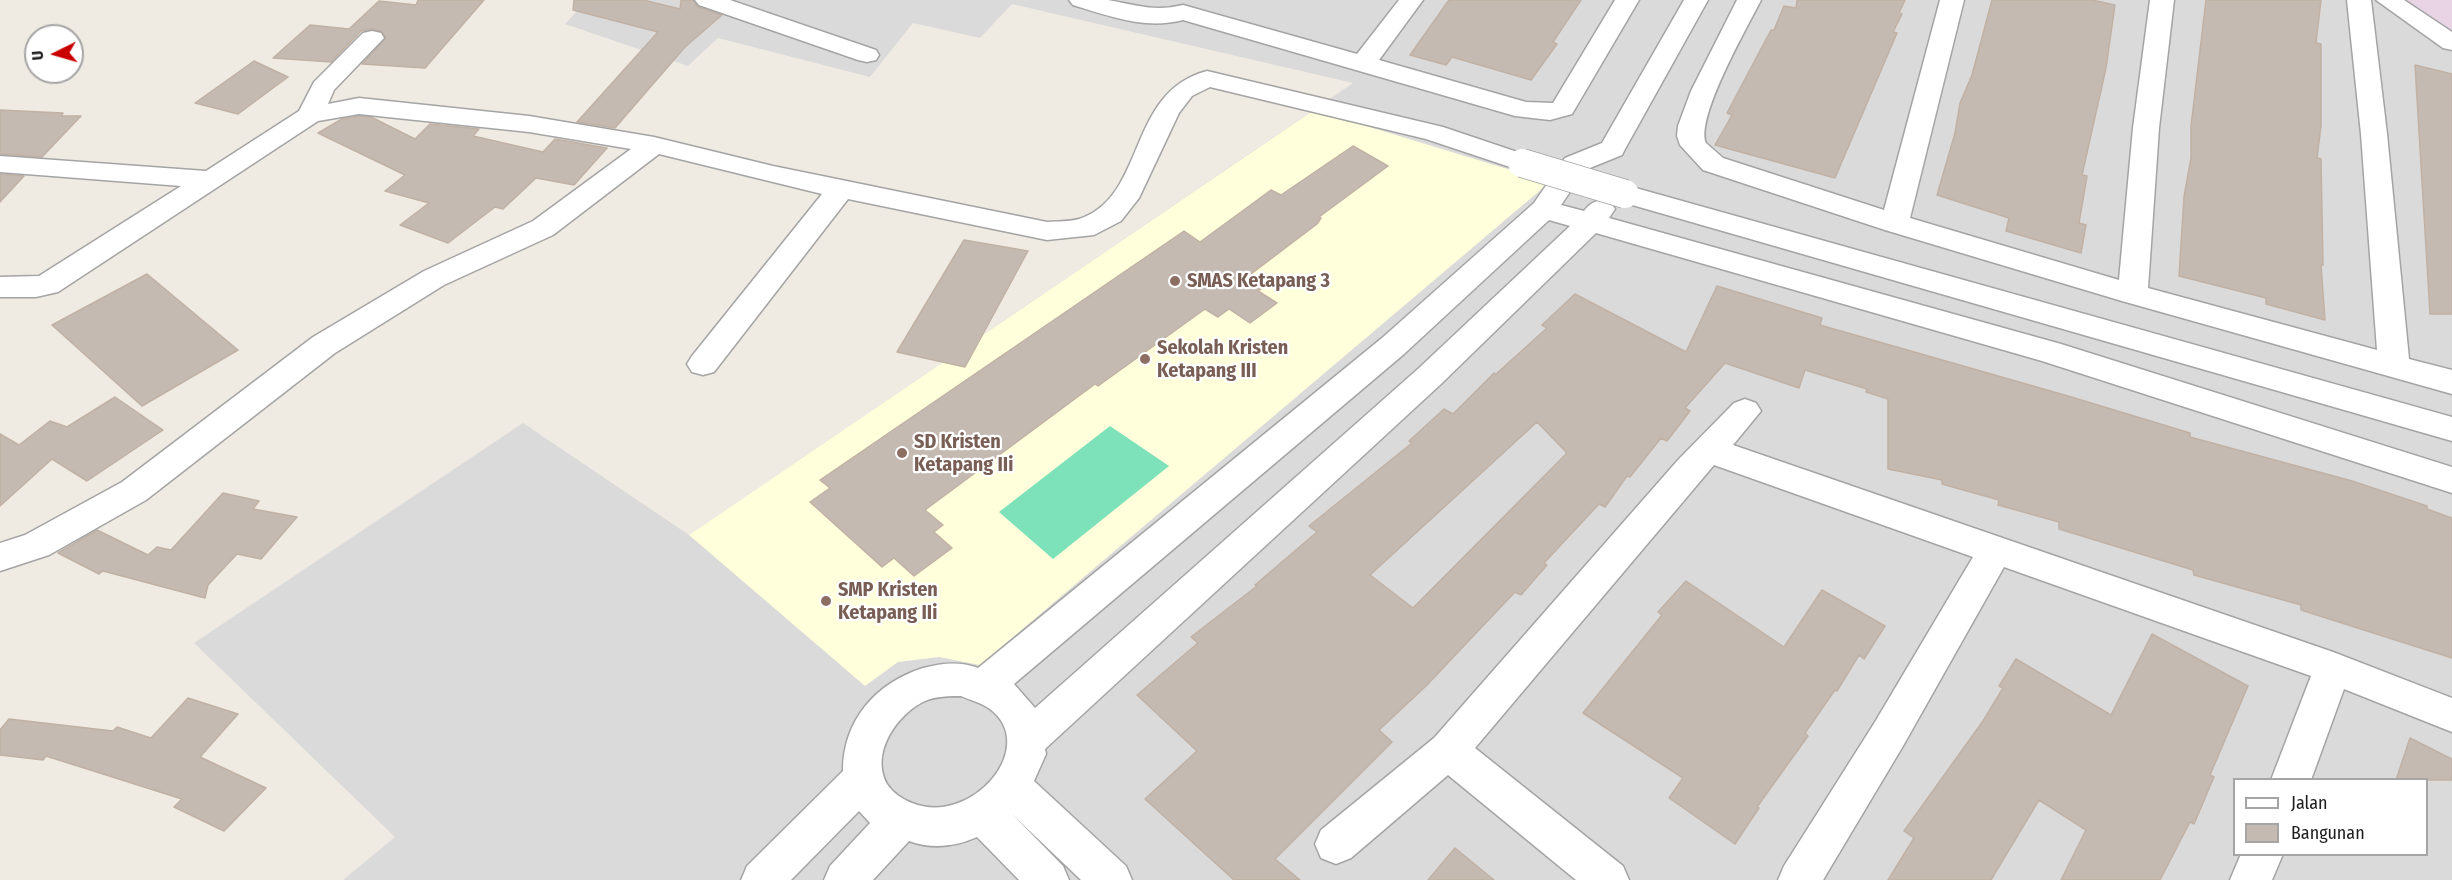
<!DOCTYPE html>
<html>
<head>
<meta charset="utf-8">
<style>
  body { margin:0 }
  #map { position:relative; width:2452px; height:880px; overflow:hidden; background:#efebe3; font-family:"Fira Sans Condensed",sans-serif }
  canvas { display:block }
  .legend { position:absolute; left:2233px; top:778px; width:195px; height:78px; box-sizing:border-box; background:#fff; border:2px solid #a5a5a5; margin:0; padding:8px 10px; list-style:none; font-size:18px; color:#1d1d1d }
  .legend li { display:flex; align-items:center; gap:12px; height:30px }
  .legend b { width:30px; border:2px solid #a5a5a5 }
  .north { position:absolute; left:24px; top:24px; width:60px; height:60px; box-sizing:border-box; background:#fff; border:2px solid #a5a5a5; border-radius:50%; rotate:265deg; font-size:16px; font-weight:700; line-height:24px; text-align:center; color:#1d1d1d }
  .north::after { content:''; display:block; margin:auto; width:21px; height:27px; background:#ca0000; clip-path:polygon(50% 0,100% 100%,50% 72%,0 100%) }
</style>
</head>
<body>
<div id="map">
<canvas width="2452" height="880"></canvas>
<ul class="legend">
<li><b style="height:8px;background:#fff"></b>Jalan</li>
<li><b style="height:16px;background:#c4bab2"></b>Bangunan</li>
</ul>
<div class="north">U</div>
</div>
<script>
const c = document.querySelector('canvas').getContext('2d');
c.lineJoin = 'round';
function paint(path, color) {
  c.fillStyle = color;
  c.fill(path, 'evenodd');
}
function strokePath(path, color, width, dash) {
  c.strokeStyle = color;
  c.lineWidth = width;
  c.lineCap = dash ? 'butt' : 'round';
  c.setLineDash(dash || []);
  c.stroke(path);
}
function label(font, color, halo, rows, align = 'center') {
  c.font = font + ' "Fira Sans Condensed",sans-serif';
  c.lineWidth = 4.5;
  c.setLineDash([]);
  c.textBaseline = 'middle';
  c.strokeStyle = halo;
  c.fillStyle = color;
  for (const [text, x, y, turn = 0] of rows) {
    c.save();
    c.translate(x, y);
    c.rotate((+turn || 0) * Math.PI / 180);
    c.textAlign = isNaN(turn) ? turn : align;
    if (halo) c.strokeText(text, 0, 0);
    c.fillText(text, 0, 0);
    c.restore();
  }
}
paint(new Path2D(`
  M587,0H2394L2452,39V880H343L395,837L194,643L523,423L689,535L1353,83L1012,4L980,38L913,23L870,77L718,38L688,66L565,24ZM2234,780H2426V854H2234Z`), '#dbdada');
paint(new Path2D(`
  M2394,0H2452V39Z`), '#e8d4e4');
paint(new Path2D(`
  M1314,110L1550,182L980,665L939,657L898,662L865,686L689,535Z`), '#ffffdb');
paint(new Path2D(`
  M1110,426L1169,466L1053,559L999,512Z`), '#7de1ba');
const building = new Path2D(`
  M418,0H484L425,68L362,64L386,38L381,31L372,29L361,31L331,62L273,58L310,25L349,29L379,1L416,5Z
  M574,0H643L680,9L681,0H693L698,7L722,15L685,47L615,128L577,122L658,32L573,10Z
  M1449,0H1581L1553,42L1557,44L1531,80L1452,57L1446,65L1410,55Z
  M1797,0H1905L1899,13L1902,14L1893,32L1897,33L1835,178L1715,145L1732,115L1727,113L1771,30H1774L1784,6L1796,8Z
  M1992,0H2092L2115,5L2106,68L2082,175L2087,176L2079,223L2086,225L2081,253L2006,231L2009,218L1937,195L1955,133L1960,103L1972,75Z
  M2206,0H2321L2316,43L2321,44V126L2317,158L2321,159L2323,265H2321L2325,320L2266,304V298L2179,276L2184,197L2191,158V126Z
  M254,61L288,77L238,114L195,103Z
  M2415,65L2452,74V314H2430Z
  M0,110L63,113L61,116H81L42,157L0,154Z
  M359,116L371,117L415,139L430,124L479,129L473,136L543,152L555,139L607,148L574,185L536,178L503,209L495,207L448,243L400,225L429,203L385,191L405,175L318,133L342,119Z
  M1353,146L1388,166L1319,217L1321,218L1317,224L1251,274L1267,285L1258,291L1277,303L1250,323L1229,309L1218,317L1205,309L1098,386L1095,384L925,510L943,525L934,532L952,548L914,576L894,558L882,567L810,502L830,488L820,480L1184,231L1200,242L1271,190L1281,195Z
  M0,174L24,176L0,202Z
  M964,240L1028,251L965,367L897,352Z
  M147,274L238,350L142,406L52,325Z
  M1717,286L1822,318L1820,325L2068,396L2190,433V437L2352,481L2427,506V509L2452,518V658L2301,610V605L2194,575L2193,570L2059,529V522L1998,505L1999,500L1942,484V480L1888,469V399L1866,392L1867,389L1805,370L1799,388L1725,363L1685,408L1690,411L1667,441L1661,438L1630,477L1627,476L1605,507L1599,504L1544,563L1547,565L1521,595L1515,592L1426,686L1379,730L1392,742L1275,859L1300,880H1234L1145,799L1197,751L1137,695L1198,643L1191,637L1257,586L1255,585L1317,532L1309,526L1412,443L1409,441L1444,409L1453,414L1494,373L1496,374L1547,328L1542,325L1575,294L1686,352ZM1537,422L1567,453L1413,608L1370,575Z
  M115,397L163,430L87,481L52,459L0,506V434L19,445L50,421L67,427Z
  M223,493L259,501L253,509L297,517L261,559L237,554L208,585L205,598L103,571L99,574L58,553L97,530L148,555L157,547L171,550Z
  M1686,581L1784,647L1822,590L1885,626L1864,659L1859,655L1837,691L1835,690L1805,733L1808,736L1757,807L1759,808L1735,844L1669,798L1683,778L1583,713L1662,615L1658,612Z
  M2152,634L2248,686L2210,775L2214,777L2194,824L2190,822L2160,880H2061L2086,830L2039,800L1991,880H1888L1914,838L1904,831L1983,721L2003,688L1999,686L2016,659L2111,715Z
  M188,698L238,714L200,757L266,788L224,831L174,807L182,799L46,756L43,760L0,755V730L9,719L113,731L117,727L151,738Z
  M2410,738L2452,759V780H2396Z
  M1455,848L1494,880H1428Z`);
paint(building, '#c4bab2');
strokePath(building, '#c1b1a4', 1.5);
const minor = new Path2D(`
  M695,0H730L876,50L879,55L876,60L867,62L858,60L699,5Z
  M1069,0C1081,0 1096,0 1108,0C1135,5 1155,12 1183,5L1357,54L1399,0H1423L1379,60L1526,102L1553,103L1615,0H1639L1572,114L1550,120L1515,116L1183,20C1145,30 1109,16 1073,5Z
  M1684,0H1708L1625,149L1622,155L1585,170L1561,205L1584,211C1592,201 1598,199 1611,203L1615,209L1609,218L2061,344L2452,467V493L2042,361L1596,233L1441,384L1045,749L1046,754L1034,781L1126,866L1132,880H1081L1012,814L1063,866L1069,880H1019L977,837C955,847 931,849 909,841L873,880H824L830,866L870,823L859,811L791,880H741L747,866L843,771C843,720 876,683 923,668C942,663 960,661 978,668L1382,338L1534,203L1565,158L1602,143ZM1549,220L1570,226L1419,368L1035,708L1014,684L1404,354ZM961,696C970,700 982,703 990,709C1040,747 971,827 912,803C902,799 893,793 887,784C870,753 897,714 925,701C936,696 950,696 961,696Z
  M1737,0H1761C1748,26 1695,118 1706,143L1723,158L1884,210L1940,0H1964L1910,218L2119,280L2133,128L2150,0H2174L2159,128L2148,288L2377,350L2361,134L2347,0H2371L2387,134L2409,359L2452,370V394L2122,301L1885,230L1703,170L1680,145L1677,136L1678,126L1691,91Z
  M2376,0H2404L2452,32V50L2443,48Z
  M372,31L381,33L384,38L334,90L328,104L359,98L529,116L654,137L773,166L1047,222C1057,221 1070,222 1079,219C1147,197 1126,92 1207,71L1443,127L1532,157L1536,163L1532,169L1522,171L1426,139L1210,87L1192,96L1179,113L1139,198L1121,221L1094,235L1047,240L848,199L714,372L703,375L692,372L687,364L692,356L822,194L659,154L553,235L444,285L335,353L146,500L49,555L0,571V543L25,535L122,482L313,337L424,271L533,221L631,149L529,132L359,114L318,121L58,292L36,297H0V277L39,276L181,186L0,172V156L206,171L299,111L314,82L363,33Z
  M1625,185L2452,417V441L1615,200L1611,194L1615,188Z
  M1745,399L1756,403L1761,411L1733,445L2333,652L2452,698V732L2344,689L2311,780H2271L2311,676L2004,567L1903,746L1823,880H1778L1784,866L1875,722L1973,557L1714,465L1475,748L1623,866L1629,880H1576L1448,775L1351,858L1336,864L1321,858L1315,844L1321,830L1434,738L1678,460L1734,403Z
  M2241,854H2283L2272,880H2230Z`);
strokePath(minor, '#a4a4a4', 3);
paint(minor, '#fff');
const minorBridge = new Path2D(`
  M1522,163L1625,194`);
strokePath(minorBridge, '#a4a4a4', 30, []);
strokePath(minorBridge, '#fff', 28);
for (const [x, y, r, color] of [
  [1175,281,6,"#8d6e63"],
  [1145,359,6,"#8d6e63"],
  [902,453,6,"#8d6e63"],
  [826,601,6,"#8d6e63"]
]) {
  const dot = new Path2D();
  dot.arc(x, y, r, 0, 2 * Math.PI);
  c.fillStyle = color;
  c.fill(dot);
  strokePath(dot, '#fff', 2);
}
label('bold 20px', '#785e54', '#fff', [
  ["SMAS Ketapang 3",1187,281],
  ["Sekolah Kristen",1157,348],
  ["Ketapang III",1157,371],
  ["SD Kristen",914,442],
  ["Ketapang IIi",914,465],
  ["SMP Kristen",838,590],
  ["Ketapang IIi",838,613]
], 'left');
</script>
</body>
</html>
